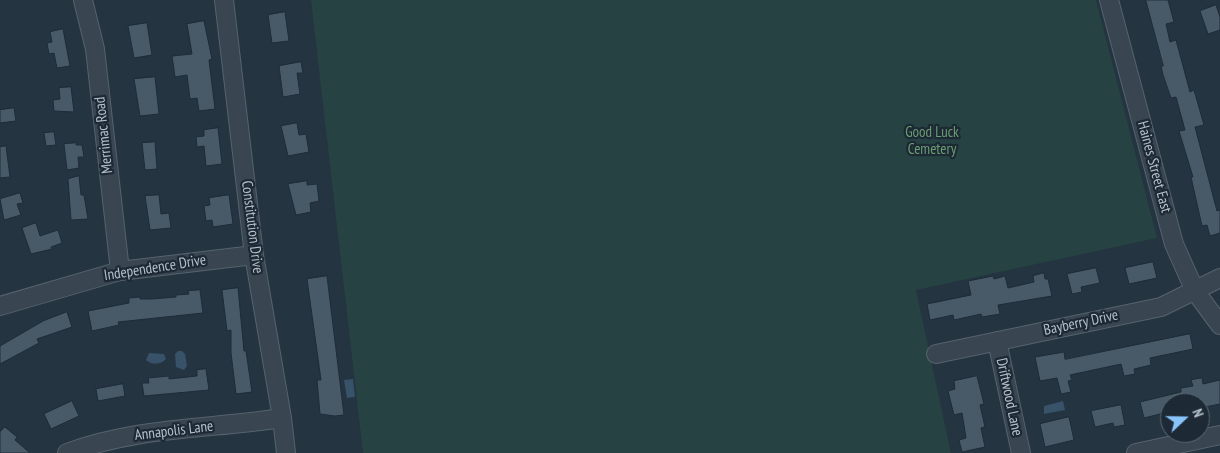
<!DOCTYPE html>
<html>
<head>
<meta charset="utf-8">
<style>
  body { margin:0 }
  #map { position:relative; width:1220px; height:453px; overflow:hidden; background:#243441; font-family:"PT Sans Narrow",sans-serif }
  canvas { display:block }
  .north { position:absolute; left:1160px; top:393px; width:50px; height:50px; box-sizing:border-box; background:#1d2a36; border:1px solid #5a6672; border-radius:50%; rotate:69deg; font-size:14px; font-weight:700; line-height:20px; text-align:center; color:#b5c0cb }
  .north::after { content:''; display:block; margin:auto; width:18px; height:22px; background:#89c3fc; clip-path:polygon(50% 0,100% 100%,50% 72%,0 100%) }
</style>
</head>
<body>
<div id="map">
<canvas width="1220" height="453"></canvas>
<div class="north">N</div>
</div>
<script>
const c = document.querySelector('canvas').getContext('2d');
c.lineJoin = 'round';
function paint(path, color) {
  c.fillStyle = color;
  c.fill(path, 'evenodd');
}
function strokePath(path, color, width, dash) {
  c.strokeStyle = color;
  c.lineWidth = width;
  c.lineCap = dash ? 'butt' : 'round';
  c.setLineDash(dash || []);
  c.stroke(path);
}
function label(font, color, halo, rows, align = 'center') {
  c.font = font + ' "PT Sans Narrow",sans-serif';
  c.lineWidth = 4.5;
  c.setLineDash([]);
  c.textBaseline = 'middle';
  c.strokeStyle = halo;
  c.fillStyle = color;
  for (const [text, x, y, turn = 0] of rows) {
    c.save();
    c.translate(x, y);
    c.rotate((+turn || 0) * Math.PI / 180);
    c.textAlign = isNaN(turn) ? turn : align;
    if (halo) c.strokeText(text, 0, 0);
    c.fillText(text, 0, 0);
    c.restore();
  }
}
paint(new Path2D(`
  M311,0H1096L1157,238L916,290L951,453H363Z`), '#264242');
paint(new Path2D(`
  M178,351H182L185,354L187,366L184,370L176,367L175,354Z
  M149,353L164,354L166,359C161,365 151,365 146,360Z
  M353,379L355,397L347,398L344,380Z
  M1063,401L1065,410L1044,414V406Z`), '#375269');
const building = new Path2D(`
  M1146,0H1168L1174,22L1166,24L1170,42L1176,40L1190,92L1194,90L1204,125L1195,127L1217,211L1220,210V233L1210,236L1207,225L1202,226L1191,177H1193L1179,131L1185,130L1176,97L1171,98L1163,75L1161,66H1163Z
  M1216,5L1220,17V30L1208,34L1200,11Z
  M285,12L289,41L272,43L268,15Z
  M204,21L212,59L209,60L215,109L199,111L197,98L190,99L187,75L175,77L172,56L192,54L187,24Z
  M147,23L152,55L134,58L128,26Z
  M63,29L70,66L57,68L54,53L49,54L47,43L52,42L50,32Z
  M301,62L303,73H297L300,94L283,97L279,66Z
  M155,77L159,114L140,116L134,79Z
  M71,87L74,112L54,111L53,100L60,99L59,88Z
  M14,108L16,121L0,123V110Z
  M297,123L299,135L306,134L309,152L288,156L281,126Z
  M218,128L222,164L206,166L204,146L197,147L196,137L204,136V130Z
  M54,132L56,145L46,146L44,133Z
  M155,142L157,169L145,170L142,143Z
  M76,143V145H82L84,157H78L79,168L67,170L64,144Z
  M6,146L10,177L0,178V147Z
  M79,176L81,195H84L88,219L71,220L68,179Z
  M307,181V185L317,184L319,201L310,203L311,212L296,215L288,184Z
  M20,193L23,203L17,204L21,215L4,220L0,199Z
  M159,195L161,214L169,213L171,228L150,230L145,196Z
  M229,195L233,224L213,227L212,220L206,221L204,206L210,205L209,198Z
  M36,223L40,236L58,230L62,243L51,247L52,249L31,254L22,228Z
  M1153,262L1157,278L1129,284L1125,268Z
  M1096,268L1100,283L1081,287L1082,292L1072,294L1067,274Z
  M1044,273L1045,279H1048L1052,296L998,305L1000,314L982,317L981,314L954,320L953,315L930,320L927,304L971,295L968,281L993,276L994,279L1005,276L1008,288L1034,282L1033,276Z
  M327,276L344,415L335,416L320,414L317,380H321L307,279Z
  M238,288L244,351H246L252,392L236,394L231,353V330L227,331L222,290Z
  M200,290L203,313L118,322L119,325L92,331L88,311L129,303V298L140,297V299H152L176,297V295L189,294L188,291Z
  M67,312L72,327L37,339L39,343L0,364V346L43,321Z
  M1190,334L1193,349L1150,358L1151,365L1134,369L1135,374L1124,376L1121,364L1070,375L1072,380L1068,381L1071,392L1061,394L1057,378L1040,381L1035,357L1064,352L1065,359Z
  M206,369L209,390L144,396L142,383H149L148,378L169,376V379L197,376V370Z
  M977,376L984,404L980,405L985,427L981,428L985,447L962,452L959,440L966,438L962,413L954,415L948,391L955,389L954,381Z
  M1202,378L1203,384L1220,380V404L1200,408V403H1166L1168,412L1144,418L1140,402L1181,392V388L1193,386L1191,380Z
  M123,384L125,396L98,401L96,389Z
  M72,401L79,416L51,429L44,414Z
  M1121,405L1125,425L1114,427L1113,423L1095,427L1091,411Z
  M1069,417L1074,440L1045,447L1040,424Z
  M5,427L17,437L15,440L30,453H0V432Z`);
paint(building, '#485a67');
strokePath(building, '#1f2c38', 1);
const minor = new Path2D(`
  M83,0L95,49L120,271
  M224,0L254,255L282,418L286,453
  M1109,0L1174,244L1195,291L1220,325
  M0,306L120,271L254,255
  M997,341L1021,453
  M936,354L1161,307L1220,278
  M67,453C135,427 211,429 282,418
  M1136,453L1220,435`);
strokePath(minor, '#56636e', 20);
strokePath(minor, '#394551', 18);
label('15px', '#6b9d71', '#1d2a36', [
  ["Good Luck",932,133],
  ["Cemetery",932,150]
]);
label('15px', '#b5c0cb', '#1d2a36', [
  ["Merrimac Road",104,135,-96],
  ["Haines Street East",1154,167,75],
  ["Constitution Drive",252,227,83],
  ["Independence Drive",155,268,-9],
  ["Bayberry Drive",1081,323,-12],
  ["Driftwood Lane",1009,397,78],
  ["Annapolis Lane",174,431,-7]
]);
</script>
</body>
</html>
